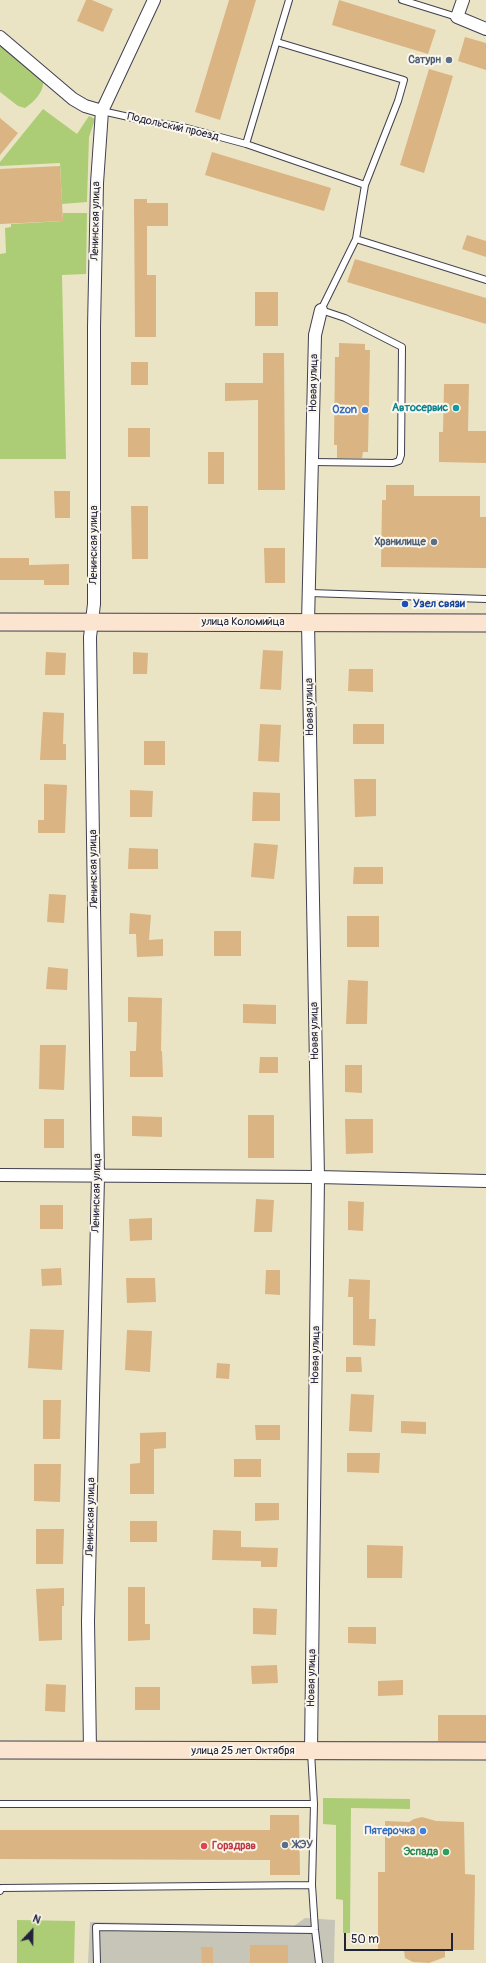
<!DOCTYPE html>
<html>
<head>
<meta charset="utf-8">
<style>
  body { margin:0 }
  #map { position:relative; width:486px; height:1963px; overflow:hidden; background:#eae4c5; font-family:Pangolin,sans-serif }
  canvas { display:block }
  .north { position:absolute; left:12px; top:1911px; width:40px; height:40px; -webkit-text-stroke:3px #fbf7ec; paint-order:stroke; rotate:22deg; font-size:11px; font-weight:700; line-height:16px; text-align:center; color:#22223b }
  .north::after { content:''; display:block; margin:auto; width:14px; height:18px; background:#22223b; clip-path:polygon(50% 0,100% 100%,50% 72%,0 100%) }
  .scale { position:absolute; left:344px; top:1933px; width:109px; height:18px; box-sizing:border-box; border:2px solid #22223b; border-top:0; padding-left:5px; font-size:12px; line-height:14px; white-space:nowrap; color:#22223b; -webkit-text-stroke:3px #fbf7ec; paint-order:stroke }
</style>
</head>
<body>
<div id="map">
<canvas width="486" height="1963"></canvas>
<div class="north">N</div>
<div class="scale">50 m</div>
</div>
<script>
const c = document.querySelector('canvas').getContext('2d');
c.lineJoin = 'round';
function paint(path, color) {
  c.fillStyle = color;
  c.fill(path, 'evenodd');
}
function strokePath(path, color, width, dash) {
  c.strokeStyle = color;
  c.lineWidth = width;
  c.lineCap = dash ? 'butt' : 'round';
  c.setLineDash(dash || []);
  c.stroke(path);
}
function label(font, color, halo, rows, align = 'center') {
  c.font = font + ' Pangolin,sans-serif';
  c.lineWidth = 4;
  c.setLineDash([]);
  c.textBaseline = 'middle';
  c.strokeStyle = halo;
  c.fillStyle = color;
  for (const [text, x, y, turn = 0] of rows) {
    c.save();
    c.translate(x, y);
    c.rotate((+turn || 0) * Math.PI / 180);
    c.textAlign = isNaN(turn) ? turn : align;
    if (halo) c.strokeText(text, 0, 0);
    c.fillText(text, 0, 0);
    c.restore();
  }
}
paint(new Path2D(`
  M305,1918L335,1920L334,1963H88L90,1922L294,1926Z`), '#c7c5b8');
paint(new Path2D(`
  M0,44L43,82C44,92 33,103 25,108L18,106L0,92Z
  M43,109L77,134L89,116L95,119L89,137L87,202L62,204L60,163L0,166V162Z
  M63,213H87L86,274L62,275L66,459H0V250V254L6,253L5,228L11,227V224L63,221Z
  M323,1798L410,1799V1809L351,1808L350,1933H343V1900L336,1899V1825L323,1824Z
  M17,1920L75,1921L74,1963H17Z`), '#accd75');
paint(new Path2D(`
  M86,0H92L113,9L103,32L77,21Z
  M229,0H256L220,120L195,112Z
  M339,0L436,30L428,54L332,25Z
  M465,37L486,43V70L458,61Z
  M429,69L453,76L424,173L400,165Z
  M0,118L18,133L0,155Z
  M212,152L331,188L324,211L205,175Z
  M60,166L63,221L0,224V169Z
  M134,199H147V203H168V226H147V275H156V337H135Z
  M467,235L486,241V257L462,249Z
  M355,259L486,298V324L347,282Z
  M255,292H278V326H255Z
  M339,343L365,344V350H370L368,452H363L362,458H337V445H334L335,357H339Z
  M263,353H284L285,490H258V400L225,401V383H263Z
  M131,362H148V385H131Z
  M444,384H469L468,431H486V463L439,462V432H443Z
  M128,428H150V457H128Z
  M208,452H224V484H208Z
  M386,485H414V496H480V517H486V568L381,567L382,500H386Z
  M54,491H70V518H55Z
  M131,506H148V559H132Z
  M264,548H285V583H265Z
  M0,558H29V565L69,564V585H44V580H0Z
  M263,650L283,651L281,690L260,689Z
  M46,652L66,653L65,675H45Z
  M133,652L148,653L147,674H133Z
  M349,669H373V692L348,691Z
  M43,712L64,713L63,744H66V760H40Z
  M260,724L281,725L279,762L258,761Z
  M353,724H384V744H353Z
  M144,741H165V765H144Z
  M354,779H376V816L355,817Z
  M44,784L67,785L65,833H38V820H44Z
  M130,790L153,791L152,817H130Z
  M253,792L280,793V821H252Z
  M254,843L278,845L274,879L251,877Z
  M129,848L158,849V869H128Z
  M354,867H383V884H353Z
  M49,894L66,895L64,923L47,922Z
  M130,913L151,915L149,940L163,939V956L137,957L136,934H129Z
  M347,916H379V947H347Z
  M214,931H241V956H214Z
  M48,967L68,969L67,990L46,989Z
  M348,980L368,981L367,1024H346Z
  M128,997L162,998L161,1051H162L163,1077H130V1051H136L137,1022H128Z
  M243,1004L276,1005V1024L243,1023Z
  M40,1045H66L64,1090L39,1089Z
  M260,1057H278V1073H259Z
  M345,1065H362V1093L345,1092Z
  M248,1115H274V1158H248Z
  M132,1116L162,1117V1137L132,1136Z
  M44,1119H64V1148H44Z
  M345,1119H373V1153L346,1154Z
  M256,1199L274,1200L272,1232H254Z
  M348,1201L364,1202L363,1231L348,1230Z
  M40,1205H63V1229H40Z
  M152,1218V1240L130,1241L129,1219Z
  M61,1268L62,1285L42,1286L41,1269Z
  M266,1270H280V1295L265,1294Z
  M126,1278H155L156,1302L127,1303Z
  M349,1279L370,1280L369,1319H376L375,1346L353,1345V1297H348Z
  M30,1329L64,1330L62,1370L28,1368Z
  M127,1330L152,1331L150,1372L125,1370Z
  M346,1357H361L362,1372H346Z
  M217,1363L230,1364L229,1379L216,1378Z
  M351,1394L374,1395L372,1432L349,1431Z
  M43,1400H61L60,1439H43Z
  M401,1421L426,1422V1434L401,1433Z
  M255,1425H280V1440H256Z
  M166,1432V1448L154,1449V1494H130V1464L140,1463V1433Z
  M347,1453H380L379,1473L347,1472Z
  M234,1459H261V1477H234Z
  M34,1464H61L60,1502L34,1501Z
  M255,1503H279V1520L255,1521Z
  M130,1521H157V1542H130Z
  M36,1529H64L63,1564H36Z
  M213,1530L241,1531V1547L278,1548L277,1567H261V1561L212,1560Z
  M367,1545L403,1546L402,1578H367Z
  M128,1587H145V1624H150V1640L128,1641Z
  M64,1588V1606H62V1640L39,1641L36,1589Z
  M253,1608L277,1609L276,1635L253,1634Z
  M348,1627H376V1644L348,1643Z
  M277,1665L278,1683L252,1684L251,1666Z
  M403,1680V1695L378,1696V1681Z
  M46,1684L66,1685L65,1712L45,1711Z
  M135,1687H160V1710H135Z
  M438,1715H486V1741H438Z
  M270,1815H299L300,1875H270V1860L0,1859V1830H270Z
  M422,1817L436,1821L464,1822L465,1874L475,1875L474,1950H445V1957L429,1963L413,1962L405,1958L404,1950L378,1949V1872H385V1821L409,1822L414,1819Z
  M250,1945H288V1963H250Z
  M201,1947H213V1963H202Z`), '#dab482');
const lane = new Path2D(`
  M402,0L457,17
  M277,42L404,80L398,101L365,185L356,239L321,310L345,318L402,347L401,455L399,461L393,463L312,462
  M102,111L151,122L183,127L246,144L365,185
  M246,144L289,0
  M356,239L486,280
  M310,593L486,599
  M0,1804H314
  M312,1885L315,1930L319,1963
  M0,1891L1,1888L312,1885L314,1804L311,1752
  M97,1963L96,1927L315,1930`);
const street = new Path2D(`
  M463,0L457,17L486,29
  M0,37L73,99L85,106L102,111
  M0,1175L318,1177L486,1181
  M90,1750L88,1621L98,1176L90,637L94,604V327L97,183L102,111L154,0
  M311,1752L318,1177L308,622L315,335L321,310`);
const secondary = new Path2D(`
  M0,622L486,623
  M0,1750L486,1751`);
strokePath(lane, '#403f50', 8);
strokePath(street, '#403f50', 14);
strokePath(secondary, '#403f50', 19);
strokePath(lane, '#fff', 6);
strokePath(street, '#fff', 12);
strokePath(secondary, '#fce5d0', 17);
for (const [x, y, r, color] of [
  [449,60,4,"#5c6f8a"],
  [456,408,4,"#0f9aa8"],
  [365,410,4,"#3f7fe0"],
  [434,542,4,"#5c6f8a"],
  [405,604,4,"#1a4fb4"],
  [423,1831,4,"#3f7fe0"],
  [285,1845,4,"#5c6f8a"],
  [204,1846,4,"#e0444e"],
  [446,1852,4,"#2e9e5b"]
]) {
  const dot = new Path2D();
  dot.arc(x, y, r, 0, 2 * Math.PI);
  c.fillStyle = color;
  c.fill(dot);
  strokePath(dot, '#fbf7ec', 1.5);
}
label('bold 11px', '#4e5e75', '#fbf7ec', [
  ["Сатурн",441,60],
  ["Хранилище",426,542],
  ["ЖЭУ",293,1845,"left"]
], 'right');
label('11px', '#22223b', '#fbf7ec', [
  ["Подольский проезд",173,127,13],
  ["Ленинская улица",96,221,-89],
  ["Новая улица",314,383,-89],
  ["Ленинская улица",94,545,-90],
  ["улица Коломийца",243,622],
  ["Новая улица",310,707,-91],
  ["Ленинская улица",94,869,-91],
  ["Новая улица",315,1031,-91],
  ["Ленинская улица",97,1193,-89],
  ["Новая улица",316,1355,-89],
  ["Ленинская улица",91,1517,-89],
  ["Новая улица",312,1678,-89],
  ["улица 25 лет Октября",243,1751]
]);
label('bold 11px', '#0d838f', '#fbf7ec', [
  ["Автосервис",448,408]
], 'right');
label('bold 11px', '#366cbe', '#fbf7ec', [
  ["Ozon",357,410],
  ["Пятерочка",415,1831]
], 'right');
label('bold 11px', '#164399', '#fbf7ec', [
  ["Узел связи",413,604]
], 'left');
label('bold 11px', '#be3a42', '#fbf7ec', [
  ["Горздрав",212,1846]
], 'left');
label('bold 11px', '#27864d', '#fbf7ec', [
  ["Эспада",438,1852]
], 'right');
</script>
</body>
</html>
